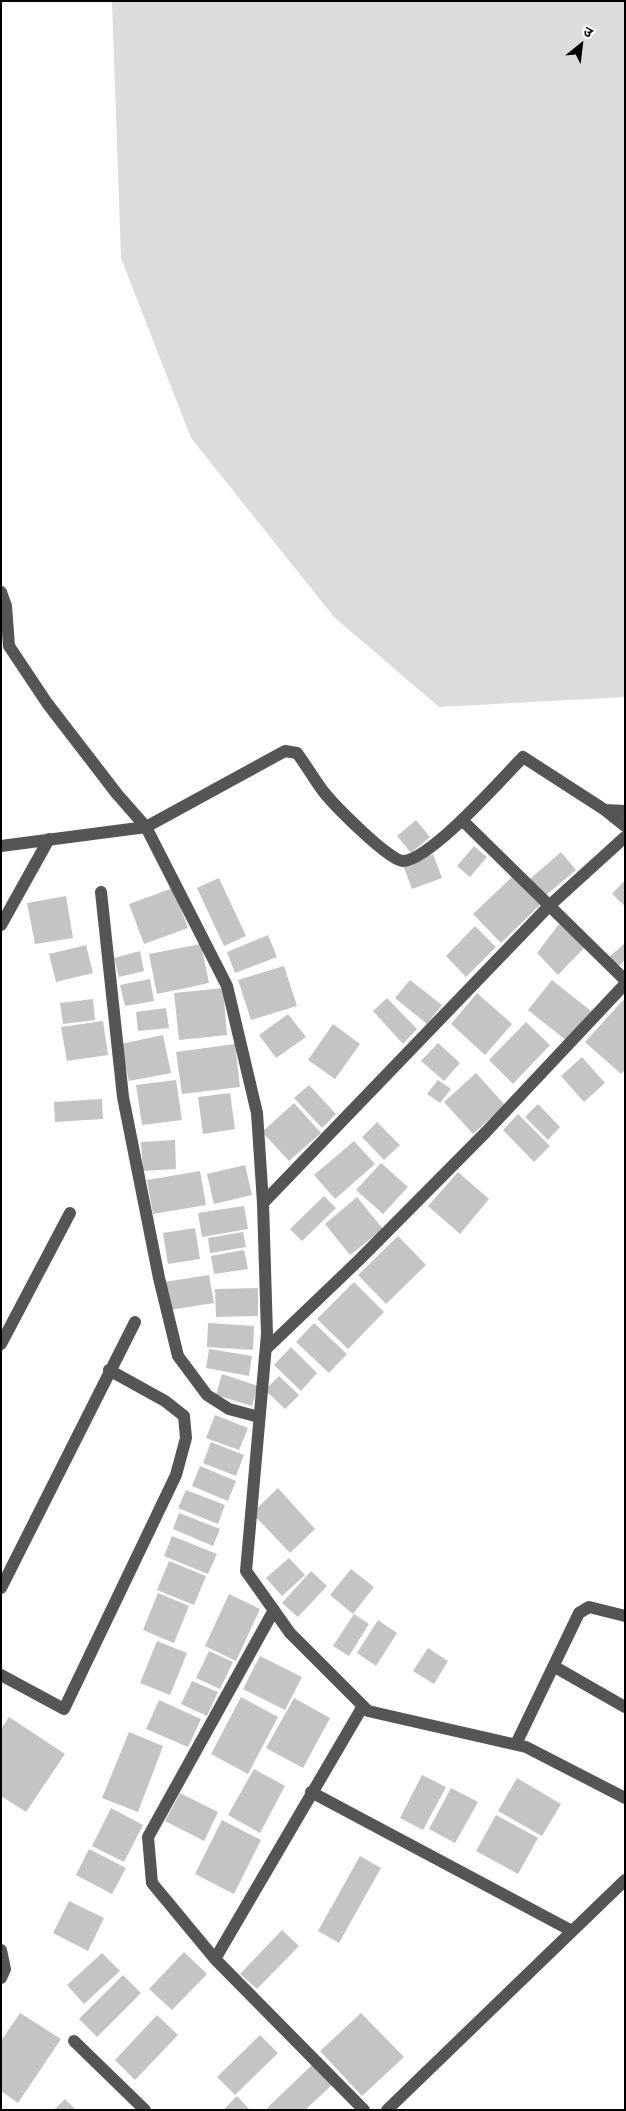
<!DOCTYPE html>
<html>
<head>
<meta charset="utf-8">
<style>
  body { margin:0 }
  #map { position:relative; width:626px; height:2111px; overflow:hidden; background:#fff; font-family:Manrope,"Noto Sans Devanagari",sans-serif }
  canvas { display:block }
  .frame { position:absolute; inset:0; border:2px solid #000; pointer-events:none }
  .north { position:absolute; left:556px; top:20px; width:50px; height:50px; -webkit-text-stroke:4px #fff; paint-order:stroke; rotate:29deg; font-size:14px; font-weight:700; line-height:20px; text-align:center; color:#000 }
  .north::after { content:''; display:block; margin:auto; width:18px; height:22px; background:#000; clip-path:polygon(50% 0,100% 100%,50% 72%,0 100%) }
</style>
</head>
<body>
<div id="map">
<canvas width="626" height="2111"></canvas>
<div class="frame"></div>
<div class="north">उ</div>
</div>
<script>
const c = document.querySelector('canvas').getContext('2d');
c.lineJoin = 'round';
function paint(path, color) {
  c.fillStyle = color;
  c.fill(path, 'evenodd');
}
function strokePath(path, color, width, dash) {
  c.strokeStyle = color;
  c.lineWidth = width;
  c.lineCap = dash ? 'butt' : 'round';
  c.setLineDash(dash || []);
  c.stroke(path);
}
paint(new Path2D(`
  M112,1H625V697L439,707L334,617L191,438L121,258Z`), '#dcdcdc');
paint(new Path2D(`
  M416,820L430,837L411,853L397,836Z
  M474,846L487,857L470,877L457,866Z
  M561,852L576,870L545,896L530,879Z
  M433,854L442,878L412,889L403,865Z
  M512,877L540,905L501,943L473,914Z
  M219,878L246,936L224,946L197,888Z
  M625,880V906L612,894Z
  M173,888L188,928L144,944L129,904Z
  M66,896L73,938L35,944L27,903Z
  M559,924L585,947L558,975L537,953Z
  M475,926L496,947L466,977L446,956Z
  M268,935L277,957L235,973L227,952Z
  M625,943V960L618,967L609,957Z
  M201,944L209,983L157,994L149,954Z
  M86,945L93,973L56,982L49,954Z
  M140,951L144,971L119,977L114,958Z
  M284,966L297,1006L251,1020L238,980Z
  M150,979L154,1001L125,1006L120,985Z
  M410,980L442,1005L427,1024L395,998Z
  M552,980L591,1011L567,1041L528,1010Z
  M223,988L227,1035L179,1040L174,993Z
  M477,993L512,1024L485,1055L451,1024Z
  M387,998L417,1029L403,1044L373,1011Z
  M625,998V1070L621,1074L585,1042Z
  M93,999L95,1020L63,1024L60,1003Z
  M166,1008L169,1028L138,1031L136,1012Z
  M288,1014L306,1037L276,1058L259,1035Z
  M103,1021L108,1055L67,1061L61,1027Z
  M526,1022L550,1045L513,1084L489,1060Z
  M333,1024L360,1044L335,1079L308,1060Z
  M163,1035L171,1073L129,1081L121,1044Z
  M438,1043L460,1063L444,1081L421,1061Z
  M235,1044L240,1087L182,1094L176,1052Z
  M582,1057L605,1083L584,1102L561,1076Z
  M476,1073L505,1105L473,1134L444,1102Z
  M176,1080L182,1120L142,1125L136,1085Z
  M438,1080L451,1089L440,1103L427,1094Z
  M309,1085L336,1114L322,1128L294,1098Z
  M230,1093L235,1129L203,1134L198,1097Z
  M102,1099L103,1119L55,1122L54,1102Z
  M294,1103L321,1133L289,1161L262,1132Z
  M538,1104L560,1127L548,1140L525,1117Z
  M518,1114L550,1146L534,1162L503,1130Z
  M377,1122L400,1145L384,1160L362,1137Z
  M175,1140L176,1169L143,1171L141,1142Z
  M354,1141L375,1164L335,1199L314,1175Z
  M381,1163L408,1187L383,1214L356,1190Z
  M245,1165L252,1195L214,1204L207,1174Z
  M200,1171L206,1205L153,1214L147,1180Z
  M458,1172L489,1199L460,1234L428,1206Z
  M324,1196L336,1208L302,1241L290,1229Z
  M357,1197L383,1229L350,1255L325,1224Z
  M244,1206L248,1229L202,1237L198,1213Z
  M195,1228L200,1259L168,1264L163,1233Z
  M243,1232L246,1247L210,1253L208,1238Z
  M398,1236L426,1265L386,1304L358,1275Z
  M244,1250L248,1269L214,1274L211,1256Z
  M209,1275L214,1303L169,1310L164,1282Z
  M354,1282L384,1312L348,1349L317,1319Z
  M258,1288V1316L216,1317L215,1289Z
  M208,1323L254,1326L253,1350L207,1347Z
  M314,1323L347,1354L329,1373L296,1342Z
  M291,1347L317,1373L301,1391L274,1365Z
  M209,1349L252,1356L249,1376L206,1368Z
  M222,1374L258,1386L252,1406L216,1395Z
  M279,1376L299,1395L285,1409L265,1390Z
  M215,1415L248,1428L239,1450L206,1438Z
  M211,1442L244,1455L236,1476L203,1463Z
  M200,1466L236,1481L228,1501L192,1486Z
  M278,1488L315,1529L290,1553L252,1513Z
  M186,1490L225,1505L218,1524L178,1508Z
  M179,1513L220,1529L213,1546L173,1529Z
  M172,1536L217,1554L208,1574L164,1556Z
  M289,1558L305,1575L282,1596L266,1578Z
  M169,1561L206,1576L194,1605L157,1590Z
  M351,1569L374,1587L353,1614L330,1595Z
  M311,1571L327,1586L298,1617L282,1603Z
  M158,1593L189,1606L174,1643L143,1630Z
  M229,1594L260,1609L236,1661L205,1646Z
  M354,1614L369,1624L349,1656L333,1646Z
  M378,1620L397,1633L376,1666L357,1653Z
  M157,1641L187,1653L170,1695L140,1683Z
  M428,1648L448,1661L434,1684L413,1671Z
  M209,1651L233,1662L220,1689L196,1678Z
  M260,1656L302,1677L285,1710L243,1689Z
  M192,1681L218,1692L207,1716L181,1704Z
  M241,1697L278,1717L248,1774L211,1754Z
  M294,1698L330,1718L303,1768L266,1748Z
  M159,1700L201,1719L188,1747L146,1729Z
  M9,1717L65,1754L26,1812L1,1796V1729Z
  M129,1732L163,1746L138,1812L102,1798Z
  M254,1769L285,1786L260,1833L228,1815Z
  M422,1775L446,1787L423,1830L400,1818Z
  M517,1778L561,1804L542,1836L498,1811Z
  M451,1788L478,1802L455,1843L429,1829Z
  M180,1793L218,1812L204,1841L165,1821Z
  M111,1808L143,1825L124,1862L92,1846Z
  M496,1815L538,1838L518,1874L476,1851Z
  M222,1820L261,1840L234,1894L195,1874Z
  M89,1849L126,1868L112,1894L76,1875Z
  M360,1856L381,1868L339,1943L318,1931Z
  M69,1901L104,1918L88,1951L53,1933Z
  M282,1930L299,1946L257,1989L240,1974Z
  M184,1952L207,1974L172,2010L149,1989Z
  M102,1953L120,1971L84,2004L67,1985Z
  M123,1975L141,1993L97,2037L79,2019Z
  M20,2013L61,2039L18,2103L1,2091V2041Z
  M361,2013L404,2057L362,2096L320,2051Z
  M157,2015L178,2035L135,2080L115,2060Z
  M260,2035L278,2053L235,2095L217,2077Z
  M313,2064L333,2084L305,2110H269L267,2108Z
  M237,2096L250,2110H223Z
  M65,2099L76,2110H54Z`), '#c4c4c4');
strokePath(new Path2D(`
  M1,592L6,606L9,646L47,703L117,794L146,827L1,846
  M605,810L625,826
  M625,811L605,810L523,757C502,779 430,860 403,861C389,861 333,804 323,791C314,779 306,765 297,753L285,751L146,827L227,986L257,1113L263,1203L267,1334L246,1571L290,1633L368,1711L526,1747L625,1798
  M462,820L625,980
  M101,892L123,1097L159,1278L178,1356L207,1395L229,1409L259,1417
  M1,925L49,839
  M263,1203L549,906L625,837
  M1,1344L70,1213
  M266,1349L359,1260L486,1132L625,984
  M1,1588L135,1322
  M274,1610L148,1837L152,1883L215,1959L364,2110
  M555,1667L625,1707
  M1,1675L64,1709L176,1475L186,1438L184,1416L165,1401L109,1370
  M516,1744L579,1613L589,1607L625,1616
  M311,1792L572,1931
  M1,1950L5,1969L1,1978
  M215,1959L363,1706
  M74,2041L145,2110
  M387,2110L625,1880`), '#555', 12);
</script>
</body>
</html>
